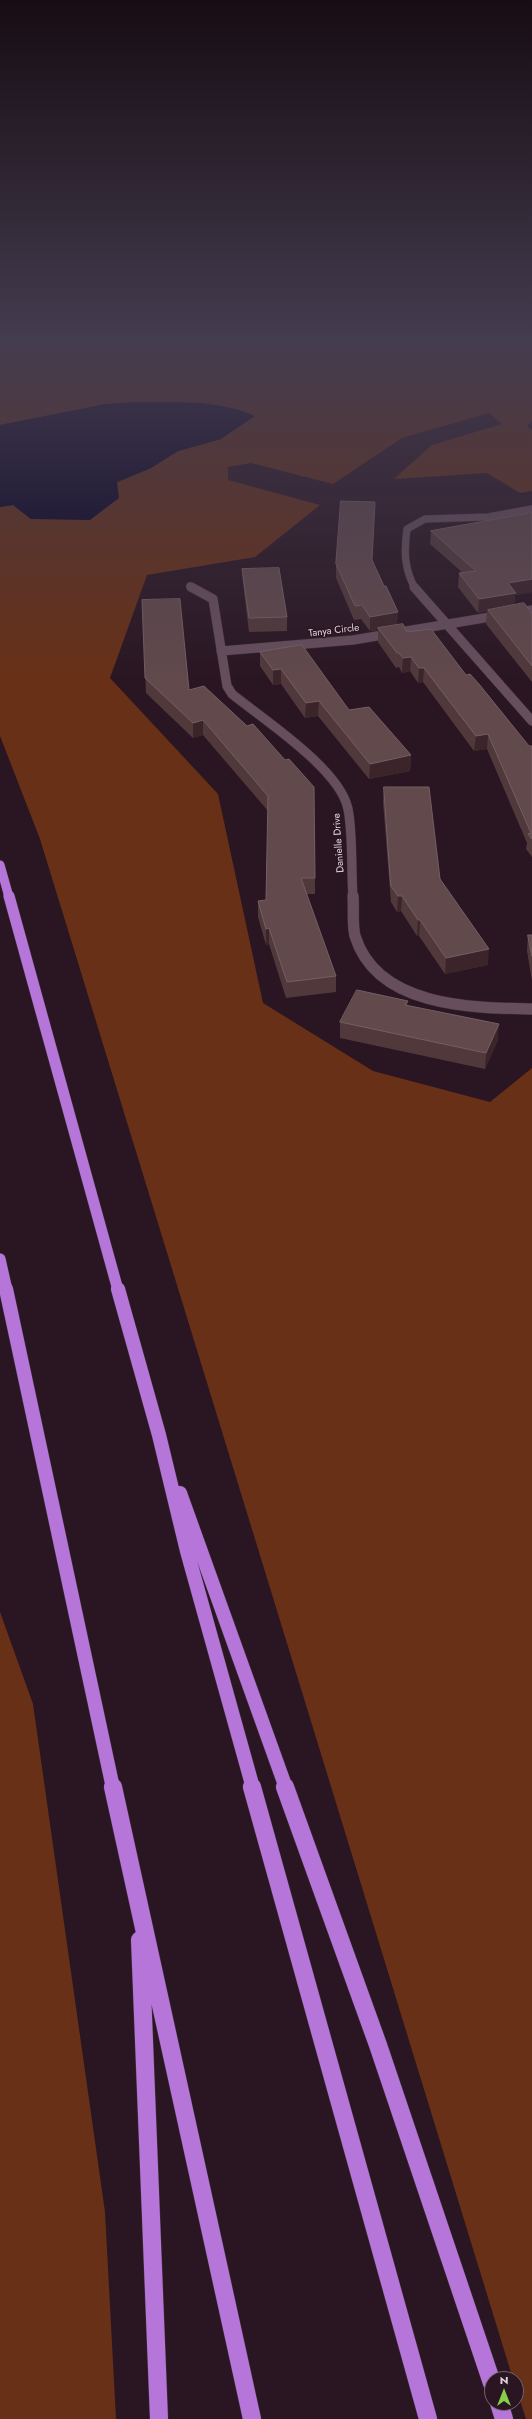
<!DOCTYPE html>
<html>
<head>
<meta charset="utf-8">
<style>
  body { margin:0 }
  #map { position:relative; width:532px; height:2419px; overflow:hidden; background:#2a1622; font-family:Jost,sans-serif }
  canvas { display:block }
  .north { position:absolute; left:484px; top:2371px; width:40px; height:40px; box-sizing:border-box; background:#2a1622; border:1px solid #74626c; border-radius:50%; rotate:0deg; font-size:11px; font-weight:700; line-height:16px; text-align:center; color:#e3d4dc }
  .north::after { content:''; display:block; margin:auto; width:14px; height:18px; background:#87cf4b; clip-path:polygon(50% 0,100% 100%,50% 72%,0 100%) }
</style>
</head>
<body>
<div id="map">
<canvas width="532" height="2419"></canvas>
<div class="north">N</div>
</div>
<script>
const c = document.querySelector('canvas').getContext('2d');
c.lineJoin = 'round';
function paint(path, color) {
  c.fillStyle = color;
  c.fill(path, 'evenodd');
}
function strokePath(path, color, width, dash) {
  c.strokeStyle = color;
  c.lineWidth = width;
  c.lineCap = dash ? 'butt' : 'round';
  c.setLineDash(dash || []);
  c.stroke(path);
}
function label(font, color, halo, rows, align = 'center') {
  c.font = font + ' Jost,sans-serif';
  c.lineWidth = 3;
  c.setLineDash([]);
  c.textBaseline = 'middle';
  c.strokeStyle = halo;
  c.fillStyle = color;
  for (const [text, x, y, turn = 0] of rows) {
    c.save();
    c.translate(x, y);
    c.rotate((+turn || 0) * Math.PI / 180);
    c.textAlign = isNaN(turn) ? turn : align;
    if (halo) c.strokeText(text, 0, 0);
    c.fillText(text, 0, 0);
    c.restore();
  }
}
paint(new Path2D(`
  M0,343H532V421L527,426L532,430V491L520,493L487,473L394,479L432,445L502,424L489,413L402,438L333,484L251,463L228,467V480L320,505L255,557L147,575L110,678L218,794L263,1003L373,1071L490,1102L532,1068V2419H526L516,2388V2379H513L40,839L0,736V507L13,505L31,519L151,468L178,451L221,439L200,403L139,402L106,404L0,425Z
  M0,1612L33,1704L105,2212L116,2419H0Z`), '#683016');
paint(new Path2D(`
  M139,402C177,402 220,400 255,416L221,439L178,451L151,468L117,482L119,498L90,520L31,519L13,505L0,507V425L106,404Z`), '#050022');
const streetFar2 = new Path2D(`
  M190,586L193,588
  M415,588C404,569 404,550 407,529L425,519L488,517L532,509`);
const streetFar1 = new Path2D(`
  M191,587L213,599L227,686L232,694C264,720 340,769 348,809C353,834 351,870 353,897
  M414,587L532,721
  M221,651L353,640L532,610`);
const street = new Path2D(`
  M353,896C354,908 352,924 355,936C377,1007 471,1008 532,1009`);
const highwayFar3 = new Path2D(`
  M0,865L9,897`);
const highwayFar2 = new Path2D(`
  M9,896L118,1290
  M0,1259L7,1290`);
const highwayFar1 = new Path2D(`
  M6,1289L113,1788
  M118,1289L159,1435L187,1551L253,1788
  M180,1493L286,1788`);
const highway = new Path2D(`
  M113,1787L252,2419
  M252,1787L428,2419
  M285,1787L378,2045L492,2383
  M140,1940L159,2419
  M499,2403L504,2419`);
strokePath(streetFar2, '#3f3139', 8);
strokePath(streetFar1, '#3f3139', 10);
strokePath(street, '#3f3139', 12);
strokePath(highwayFar3, '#3f3139', 10);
strokePath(highwayFar2, '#3f3139', 12);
strokePath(highwayFar1, '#3f3139', 15);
strokePath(highway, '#3f3139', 19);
strokePath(streetFar2, '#664e5c', 7);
strokePath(streetFar1, '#664e5c', 9);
strokePath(street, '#664e5c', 11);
strokePath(highwayFar3, '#b675d8', 9);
strokePath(highwayFar2, '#b675d8', 11);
strokePath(highwayFar1, '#b675d8', 14);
strokePath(highway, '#b675d8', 18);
paint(new Path2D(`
  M532,513V592L515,595L514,605L532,613V682L486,624L487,611L478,613L458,587L459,573H463L430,544L431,531Z
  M372,560L397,624L466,675L529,746H532V857L526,849L527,843L487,749L474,751L423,682L418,683L410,671L402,673L399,667L396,668L378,642V630L370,631L361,619L354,620L336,578V564Z
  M242,569L287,617V631L249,632L243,583Z
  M142,600L189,690L247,726L315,878V894H306L336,976V992L286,998L269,944L266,945L258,917V901L266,900L268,811L203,735L193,738L146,693Z
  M260,652L349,710L411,755L410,771L369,779L318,716L305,718L281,684L273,685L260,666Z
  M384,787L440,879L488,965L445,974L419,936H417L401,911L397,912L391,902L383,802Z
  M528,935H532V981L527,951Z
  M408,1001L407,1006L498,1040L485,1069L340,1038V1022Z`), '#51393b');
paint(new Path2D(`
  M532,579V592L515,595L514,607L488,610L487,611L478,613L479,599L508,583Z
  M398,612L397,626L378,628V630L370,631V617Z
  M411,657L410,671L402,673L403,658Z
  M419,668H424L423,682L418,683Z
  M281,669V684L273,685V670Z
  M319,701L318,716L305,718L306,703Z
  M203,720V735L193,738V723Z
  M488,734L487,749L474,751L476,736Z
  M411,755L410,771L369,779L370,764Z
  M398,896H402L401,911L397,912Z
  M418,920H420L419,936H417Z
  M269,928V944L266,945V929Z
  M489,949L488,965L445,974L446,958Z
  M499,1024L498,1040L485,1069L486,1053Z`), '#3b242a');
const building = new Path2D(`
  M341,501L375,502L372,560L384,586H386L398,612L370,617L362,605L355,606L336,564Z
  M532,513V579L508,583L516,593L479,599L459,573L476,571L431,531Z
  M279,568L287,617L249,618L242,569Z
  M180,599L189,690L204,686L247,726L253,724L285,760L289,759L314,787L315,878H301L336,976L287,982L269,928L266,929L258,901L266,900L268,796L203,720L193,723L145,678L142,600Z
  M524,603L532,613V666L488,610Z
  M403,624L407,632L431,629L466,675L470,674L479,684L529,746H532V839L528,834L531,833L488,734L476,736L424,668H419L411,657L403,658L399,653H397L378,628Z
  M302,645L349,710L369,707L411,755L370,764L319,701L306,703L281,669L273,670L260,652Z
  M384,787H429L440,879L489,949L446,958L420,920H418L402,896H398L391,886Z
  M528,935H532V956Z
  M357,990L408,1001L405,1005L499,1024L486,1053L340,1022Z`);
paint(building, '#61494c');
strokePath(building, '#755f63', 1);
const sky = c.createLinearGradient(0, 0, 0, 682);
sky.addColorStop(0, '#170c13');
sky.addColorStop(0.5, '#443c4f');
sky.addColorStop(1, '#443c4f00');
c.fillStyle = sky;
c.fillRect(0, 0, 532, 682);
label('10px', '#e3d4dc', '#2a1622', [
  ["Tanya Circle",334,631,-7],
  ["Danielle Drive",339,843,-94]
]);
</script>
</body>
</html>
